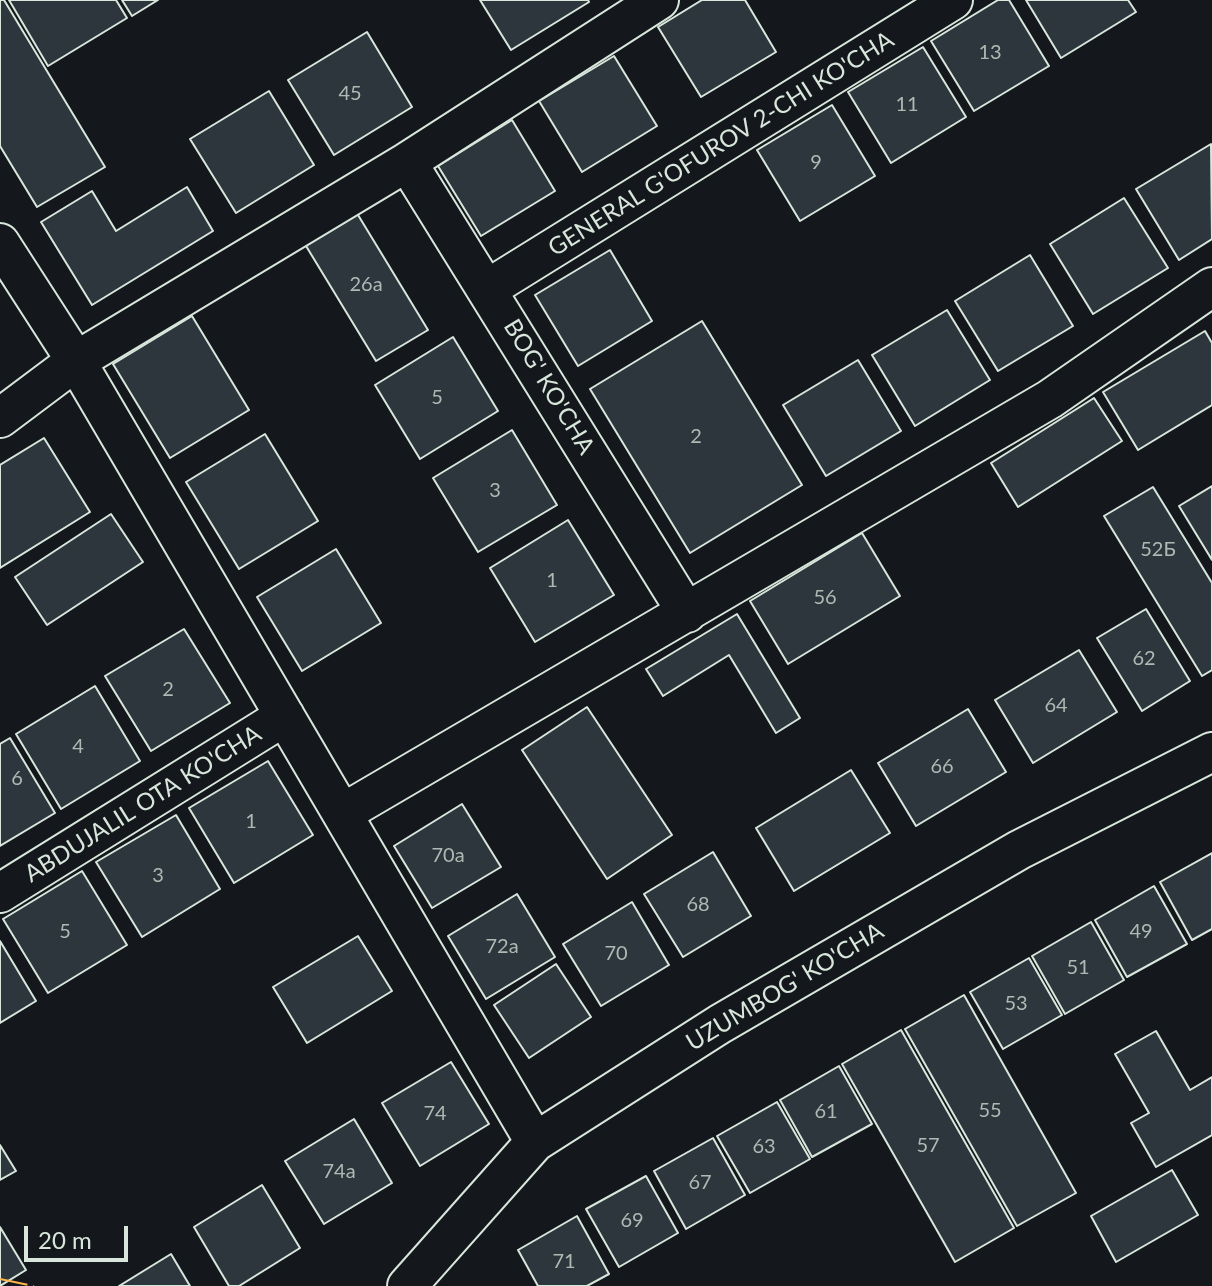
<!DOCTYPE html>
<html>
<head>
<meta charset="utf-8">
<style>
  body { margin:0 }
  #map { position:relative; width:1212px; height:1286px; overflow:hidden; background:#14181c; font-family:Lato,sans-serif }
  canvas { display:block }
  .scale { position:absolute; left:24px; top:1226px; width:104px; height:36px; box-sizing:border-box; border:4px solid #d8e6dc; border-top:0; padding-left:10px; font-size:24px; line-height:28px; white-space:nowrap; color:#d8e6dc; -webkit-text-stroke:6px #14181c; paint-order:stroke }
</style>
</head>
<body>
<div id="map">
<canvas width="1212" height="1286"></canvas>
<div class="scale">20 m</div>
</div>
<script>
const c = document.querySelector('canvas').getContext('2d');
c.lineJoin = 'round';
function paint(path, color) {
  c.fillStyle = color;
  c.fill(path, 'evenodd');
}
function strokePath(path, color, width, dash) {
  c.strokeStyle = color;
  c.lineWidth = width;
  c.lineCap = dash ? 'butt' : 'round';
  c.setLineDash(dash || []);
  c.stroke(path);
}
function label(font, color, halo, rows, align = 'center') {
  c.font = font + ' Lato,sans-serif';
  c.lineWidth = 6;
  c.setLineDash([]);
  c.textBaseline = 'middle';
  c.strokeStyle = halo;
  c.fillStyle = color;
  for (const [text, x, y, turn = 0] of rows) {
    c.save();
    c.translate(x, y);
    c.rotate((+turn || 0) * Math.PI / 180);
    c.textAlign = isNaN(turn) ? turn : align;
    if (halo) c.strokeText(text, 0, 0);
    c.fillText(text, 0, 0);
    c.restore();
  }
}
const building = new Path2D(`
  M0,0H4L105,167L37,207L0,146Z
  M9,0H116L127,18L48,66Z
  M122,0H158L132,16Z
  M480,0H588L589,2L511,50Z
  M702,0H745L776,52L701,97L658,27Z
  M998,0H1009L1049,66L974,111L931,41Z
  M1026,0H1128L1136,12L1061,58Z
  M367,32L412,107L334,155L288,80Z
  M923,47L966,117L891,163L848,92Z
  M614,56L657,126L582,172L539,101Z
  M269,91L314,165L236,213L190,139Z
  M832,105L875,176L800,221L757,150Z
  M512,120L555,191L481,236L438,166Z
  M1211,144L1212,239L1179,260L1136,189Z
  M187,187L213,231L92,305L41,222L92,191L116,231Z
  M1124,198L1168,268L1093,314L1050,244Z
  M355,210L428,330L376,361L303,241Z
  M610,250L652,321L578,366L535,295Z
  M1030,255L1073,326L998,371L955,301Z
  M947,310L990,380L915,426L872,355Z
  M192,316L249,410L170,458L113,364Z
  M702,321L802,485L690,553L590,389Z
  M1205,331L1212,343V405L1138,450L1103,392Z
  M453,337L498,411L420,459L375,385Z
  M858,360L901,431L826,476L783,405Z
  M1094,398L1122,441L1018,507L991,463Z
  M512,430L557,505L478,552L433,478Z
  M265,434L318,521L239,569L186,482Z
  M44,438L90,512L0,568V465Z
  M1212,486V560L1179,506Z
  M1153,487L1212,583V670L1202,676L1104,516Z
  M111,514L143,562L47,625L15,577Z
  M568,520L614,595L535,642L490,568Z
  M862,533L900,596L788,664L750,601Z
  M336,549L381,623L302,671L257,597Z
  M1146,609L1190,681L1142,711L1097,638Z
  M737,614L800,718L776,733L729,655L663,696L646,669Z
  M184,629L230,703L151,751L105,676Z
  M1079,650L1117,712L1033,763L995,700Z
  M95,686L140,761L61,809L16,734Z
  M587,707L672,835L607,879L522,750Z
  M968,709L1006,772L916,826L878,763Z
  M10,738L55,813L0,846V744Z
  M268,761L313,835L234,883L189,808Z
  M851,770L890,833L794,891L756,828Z
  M462,804L501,867L432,908L394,846Z
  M176,815L220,889L142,937L96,862Z
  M713,852L751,916L683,957L644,894Z
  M1212,853V929L1192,940L1160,882Z
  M82,871L127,945L48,993L3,919Z
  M1154,886L1187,944L1127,977L1095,920Z
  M517,894L555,957L486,999L448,936Z
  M632,902L669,965L601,1006L563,944Z
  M1091,922L1124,980L1065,1014L1032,956Z
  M358,936L392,991L307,1043L273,987Z
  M0,941L36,1001L0,1023Z
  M1029,958L1062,1015L1003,1049L970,992Z
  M556,964L591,1017L529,1058L494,1005Z
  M964,995L1076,1193L1017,1226L905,1029Z
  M901,1030L1014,1228L955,1262L842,1064Z
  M1156,1031L1190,1090L1212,1077V1135L1156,1167L1131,1123L1149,1113L1115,1054Z
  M451,1062L489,1124L420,1166L382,1103Z
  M839,1066L872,1124L812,1157L780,1100Z
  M777,1102L810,1159L750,1193L717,1136Z
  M354,1119L392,1183L324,1224L285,1161Z
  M713,1138L745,1195L686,1229L654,1171Z
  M0,1145L16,1171L0,1180Z
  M1172,1170L1198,1215L1116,1262L1091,1216Z
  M646,1176L678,1233L619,1267L586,1209Z
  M262,1185L300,1248L239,1286H229L194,1227Z
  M577,1216L609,1274L587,1286H538L518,1250Z
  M0,1227L26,1270L0,1286Z
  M171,1254L190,1286H119Z`);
paint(building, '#2c363c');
strokePath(building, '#d8e6dc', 2);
const minor = new Path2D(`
  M407,162L687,613
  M0,243L76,361L535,1142
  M489,288L953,0
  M0,418L76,361L407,162L659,0
  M343,813L1050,399L1212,287
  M0,893L285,716
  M407,1286L535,1142L720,1024L1019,850L1212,752`);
strokePath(minor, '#d8e6dc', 42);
strokePath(minor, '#14181c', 38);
strokePath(new Path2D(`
  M0,1279L34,1286`), '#ffb74d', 2, [28, 6, 4, 6]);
label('20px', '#adbab4', null, [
  ["13",990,53],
  ["45",350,94],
  ["11",907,105],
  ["9",816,163],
  ["26a",366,285],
  ["5",437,398],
  ["2",696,437],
  ["3",495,491],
  ["52Б",1158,550],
  ["1",552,581],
  ["56",825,598],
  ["62",1144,659],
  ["2",168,690],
  ["64",1056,706],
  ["4",78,747],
  ["66",942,767],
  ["6",17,779],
  ["1",251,822],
  ["70a",448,856],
  ["3",158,876],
  ["68",698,905],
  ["5",65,932],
  ["49",1141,932],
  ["72a",502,947],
  ["70",616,954],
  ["51",1078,968],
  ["53",1016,1004],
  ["55",990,1111],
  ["61",826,1112],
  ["74",435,1114],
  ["57",928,1146],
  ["63",764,1147],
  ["74а",339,1172],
  ["67",700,1183],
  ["69",632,1221],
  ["71",564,1262]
]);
label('24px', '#d8e6dc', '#14181c', [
  ["GENERAL G'OFUROV 2-CHI KO'CHA",721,144,-32],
  ["BOG' KO'CHA",549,387,59],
  ["ABDUJALIL OTA KO'CHA",143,804,-32],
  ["UZUMBOG' KO'CHA",785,987,-31]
]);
</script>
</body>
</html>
